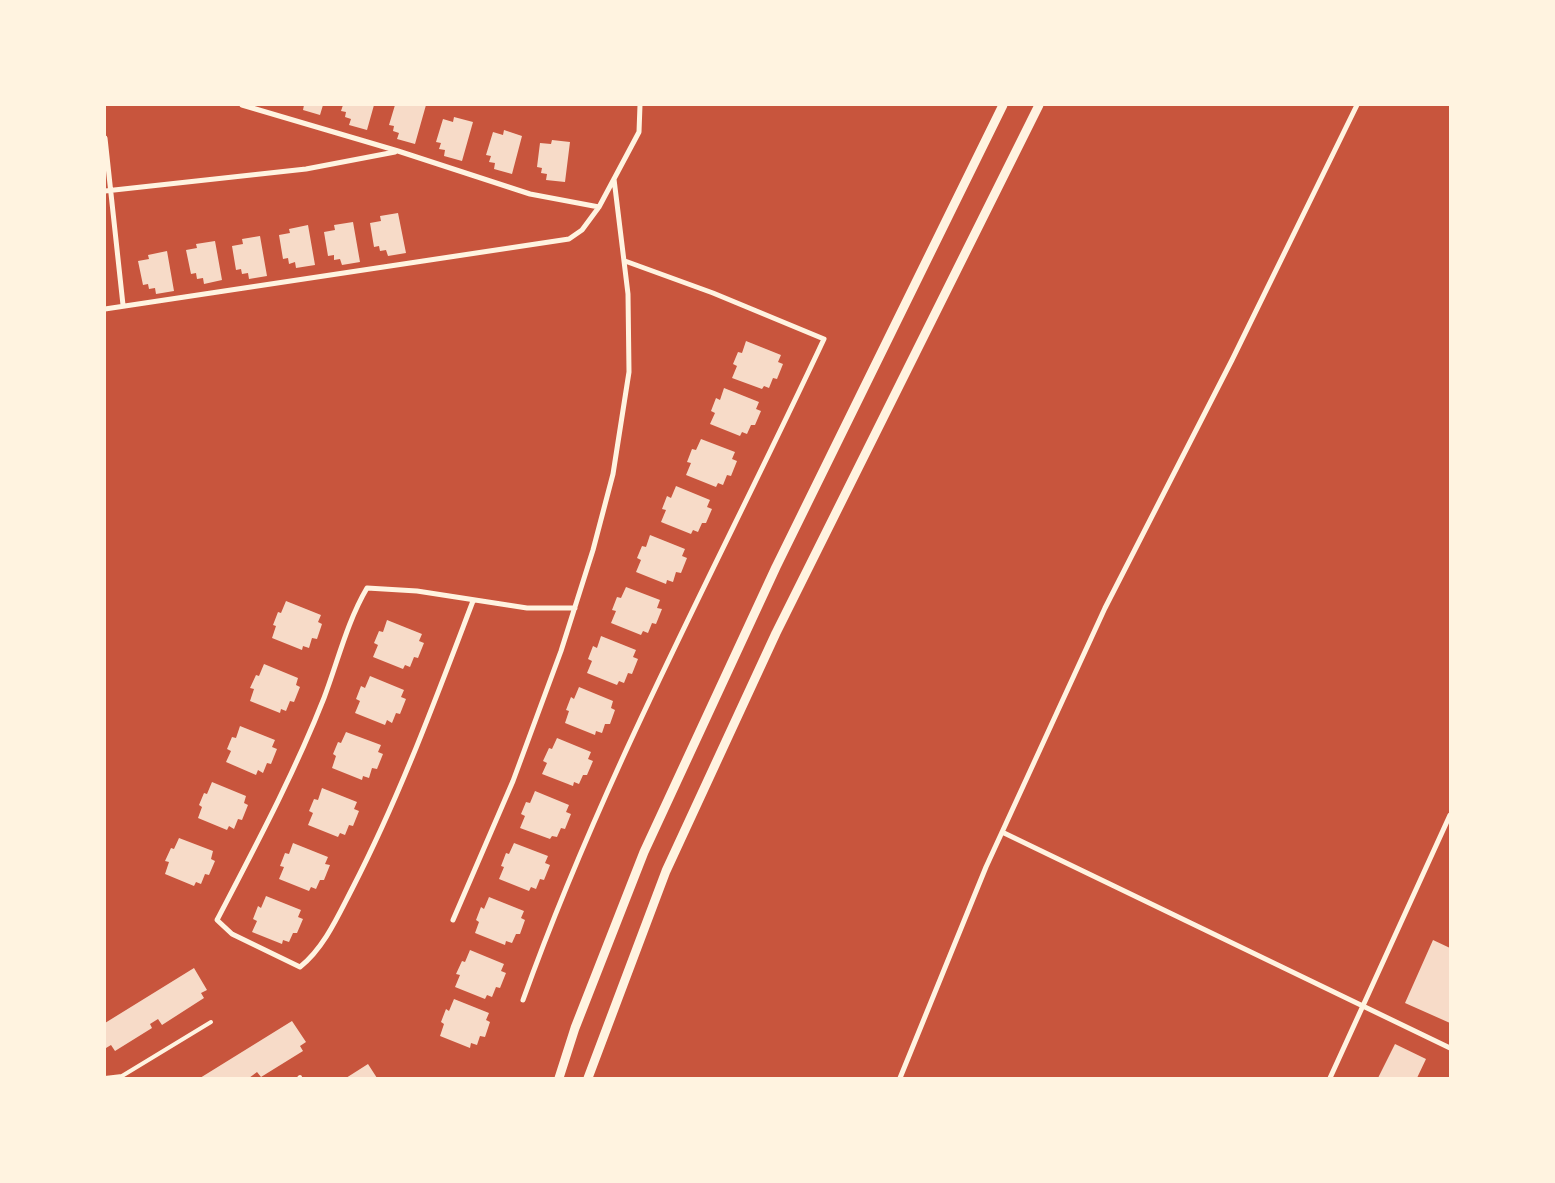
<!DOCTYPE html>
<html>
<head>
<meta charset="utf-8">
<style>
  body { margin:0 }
  #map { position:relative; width:1555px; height:1183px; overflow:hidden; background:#c8553d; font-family:Manrope,sans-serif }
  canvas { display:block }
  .frame { position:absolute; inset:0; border:106px solid #fff3e0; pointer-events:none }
</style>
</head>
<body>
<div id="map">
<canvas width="1555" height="1183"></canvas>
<div class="frame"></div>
</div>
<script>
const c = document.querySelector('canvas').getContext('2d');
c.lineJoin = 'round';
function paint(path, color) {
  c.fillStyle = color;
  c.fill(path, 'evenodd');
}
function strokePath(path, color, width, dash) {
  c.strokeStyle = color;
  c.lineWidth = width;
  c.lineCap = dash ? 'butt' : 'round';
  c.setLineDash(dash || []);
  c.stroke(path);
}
paint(new Path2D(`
  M304,105H323L320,115L303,110Z
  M343,105H374L367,130L349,125L351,119L345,117L346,112L341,111Z
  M395,105H426L415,144L397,139L399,133L393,131L394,126L389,125Z
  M454,117L473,122L462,161L444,156L445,150L439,149L441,143L436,142L443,119L453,122Z
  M504,130L522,136L512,174L494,169L495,163L489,162L491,156L486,155L493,132L503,135Z
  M552,140L570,142L565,182L546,180L547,174L541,173L542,168L537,167L540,143L551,144Z
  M398,213L406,253L388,256L386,250L380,251L379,246L374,247L370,223L381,221L380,216Z
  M353,222L360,262L342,265L340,259L334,260V255L328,256L324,232L335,230L334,225Z
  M308,225L315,265L296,268L295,262L289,264L288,258L283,259L279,235L290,233L289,229Z
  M260,236L267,276L249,279L248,273L242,274L241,269L236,270L232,246L243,244L242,239Z
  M215,241L222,280L204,284L203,278L197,279L196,273L191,274L186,250L197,248L196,244Z
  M167,251L174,291L156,294L155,288L149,289L148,284L143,285L138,261L149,259L148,255Z
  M746,341L781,355L778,362L783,364L777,379L773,378L769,388L764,386L762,389L732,378L737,366L733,364L738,352L742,353Z
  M724,388L759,402L756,409L761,411L755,425H751L747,434L742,432L740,436L710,424L715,413L711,411L716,398L720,400Z
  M701,439L735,452L732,459L737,461L731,476L727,475L723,485L718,483L716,487L686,475L691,463L687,462L692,449L696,450Z
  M676,486L710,500L707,507L712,509L706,523H702L698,532L693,530L691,534L661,522L666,510L662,509L667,496L671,498Z
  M650,535L685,549L682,556L687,558L681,573L676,572L673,582L667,580L666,584L636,572L641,560L637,558L642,546L646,547Z
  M626,587L660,600L657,608L662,609L656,624L652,623L648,633L643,631L641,635L611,623L616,611L612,610L617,597L621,598Z
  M286,601L321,615L318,622L322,624L317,639L312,638L309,648L303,646L302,650L272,638L276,626L273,625L278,612L281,613Z
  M387,620L422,634L419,641L424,643L418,658L414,657L410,667L405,665L403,669L373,657L378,645L374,643L379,631L383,632Z
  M601,636L636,650L633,657L638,659L632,674L628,673L624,683L619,681L617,685L587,673L592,661L588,659L593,646L597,648Z
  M264,664L298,678L296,685L300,687L294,702L290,701L286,711L281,709L280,713L250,701L254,689L250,688L256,675L259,676Z
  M370,676L404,690L401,697L406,699L400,714L396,713L392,723L387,720L385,725L355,713L360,701L356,699L361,686L365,688Z
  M579,687L613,701L611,708L615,710L610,724H605L602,733L596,731L595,735L565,723L569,711L566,710L571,697L574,699Z
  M240,726L275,740L272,747L277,749L271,764L267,763L263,773L258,770L256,775L226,762L231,751L227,749L232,737L236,738Z
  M346,732L381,745L378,752L383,754L377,769L372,768L369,778L363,776L362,780L332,768L336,756L333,754L338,742L341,743Z
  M557,738L591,752L588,759L593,761L587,775H583L579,784L574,782L573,786L542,774L547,763L543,761L549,748L552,749Z
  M212,782L246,796L244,803L248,805L242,820L238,819L234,829L229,826L227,830L198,818L202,807L199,805L204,793L207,794Z
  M322,788L357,802L354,809L359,811L353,826L349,825L345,835L340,833L338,837L308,825L313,813L309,811L314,799L318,800Z
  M535,791L569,805L566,812L571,814L565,829L561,828L557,837L552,836L550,839L520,828L525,816L521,814L526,802L530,803Z
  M179,838L213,851L211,859L215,861L209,875L205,874L201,884L196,882L194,886L165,874L169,862L165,861L171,848L174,849Z
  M293,843L328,857L325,864L330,865L324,880H320L316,889L311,887L309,891L279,879L284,867L280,866L285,853L289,854Z
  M514,843L548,856L545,863L550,865L544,880L540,879L536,889L531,887L529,891L499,879L504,867L501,866L506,853L509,854Z
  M266,896L301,910L298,917L303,919L297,933H293L289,942L283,940L282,944L252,932L257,921L253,919L258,906L261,908Z
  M489,897L524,911L521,918L525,920L520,934H516L512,943L506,941L505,945L475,933L479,922L476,920L481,907L484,909Z
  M1433,940L1450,948V1023L1405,1003Z
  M470,950L504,964L501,971L506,973L500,988L496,987L492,997L487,995L485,999L455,987L460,975L456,974L462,961L465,962Z
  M194,968L207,990L201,993L204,998L162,1025L158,1019L150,1024L152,1028L115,1051L111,1045L106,1048L105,1023Z
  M454,999L489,1013L486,1020L490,1022L485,1037L480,1036L477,1045L471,1043L470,1048L440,1036L444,1024L441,1022L446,1009L449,1011Z
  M292,1021L306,1042L300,1046L303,1051L261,1077L257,1072L249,1078H200Z
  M1395,1044L1426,1059L1417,1078H1378Z
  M368,1064L377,1078H346Z`), '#f7dbc8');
strokePath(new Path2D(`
  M105,1078L122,1076L211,1022
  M299,1078L300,1077`), '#fff3e0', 4);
strokePath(new Path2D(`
  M242,105L398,151L530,194L599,207
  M105,138L123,305
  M105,191L306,169L395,152
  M105,309L569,239L582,230L599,207L639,132L640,105
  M473,601C436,698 400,796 352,889C338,916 324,948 300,967L232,934L217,920C255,847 294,774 324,698C338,661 347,622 367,588L417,591L527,608H575
  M1002,832L1450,1048
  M453,920L513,781L561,651L593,550L613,474L629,372L628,294L614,179
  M523,1000C605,771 721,559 824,339L713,293L625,261
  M900,1078L986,867L1105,608L1232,360L1357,105
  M1330,1078L1450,815`), '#fff3e0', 5);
strokePath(new Path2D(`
  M559,1078L575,1028L644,852L776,567L1003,105
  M588,1078L666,871L776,633L1039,105`), '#fff3e0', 9);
</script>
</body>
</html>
